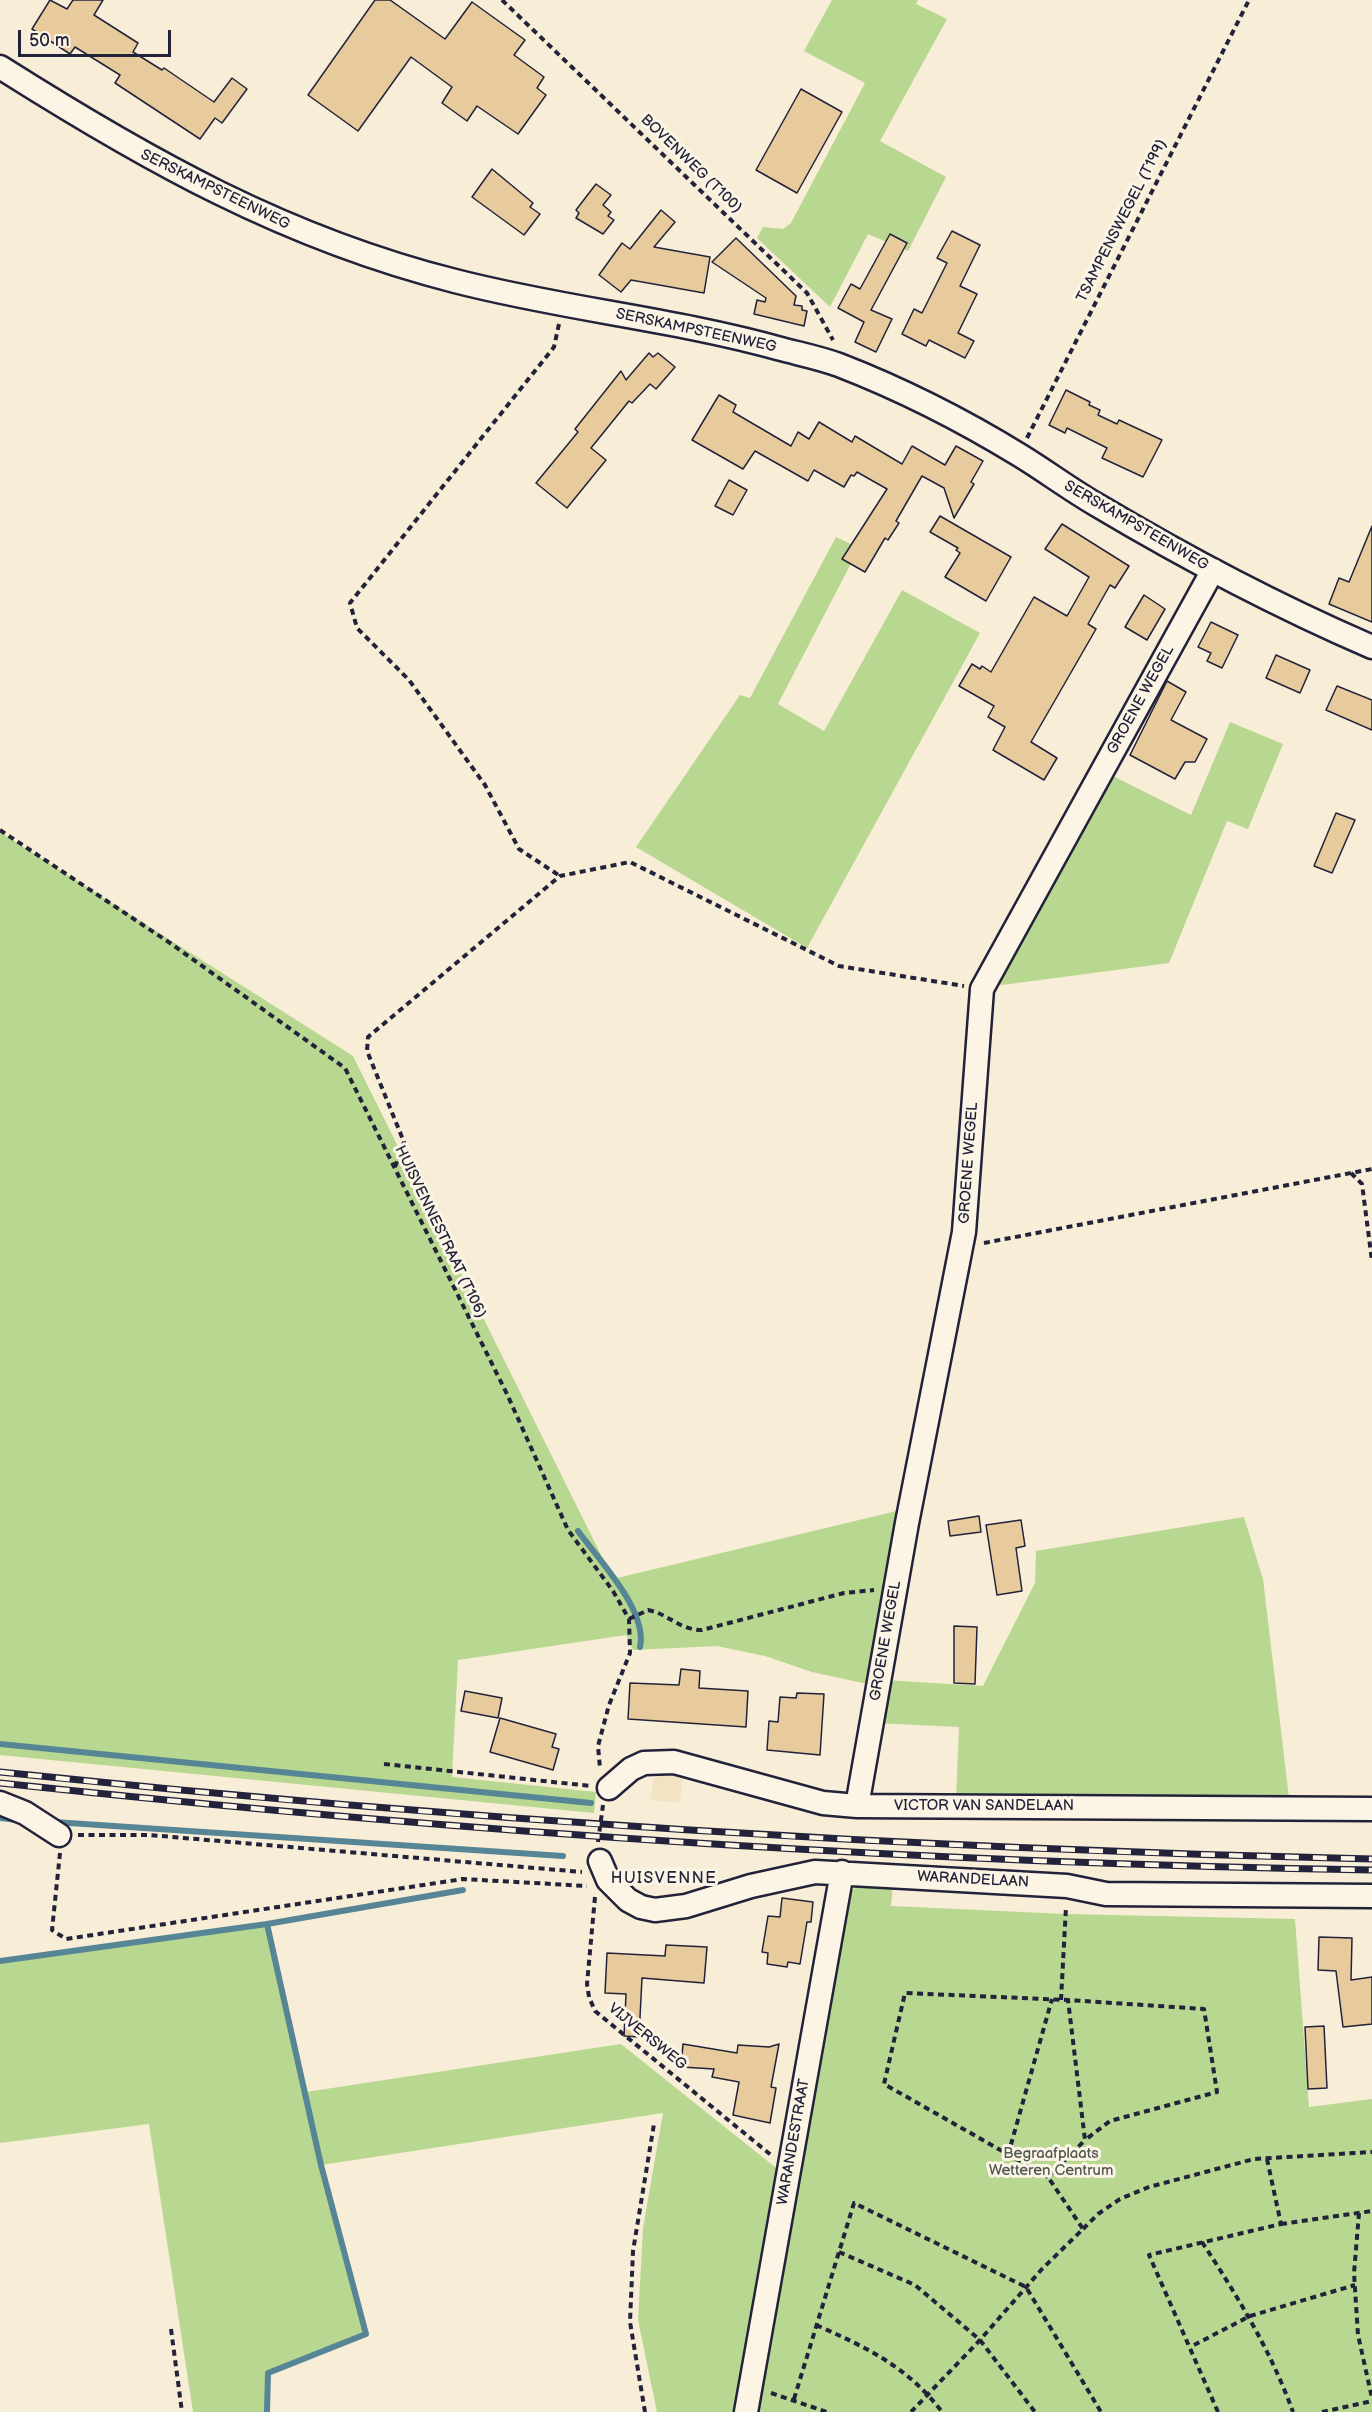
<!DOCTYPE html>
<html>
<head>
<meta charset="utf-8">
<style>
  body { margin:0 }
  #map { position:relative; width:1372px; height:2412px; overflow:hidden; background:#f8edd6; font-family:"Balsamiq Sans",sans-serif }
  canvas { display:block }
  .scale { position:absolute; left:18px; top:30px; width:153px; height:27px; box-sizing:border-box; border:3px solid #22223b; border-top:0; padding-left:8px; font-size:18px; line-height:21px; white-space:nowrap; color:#22223b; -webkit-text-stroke:4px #fcf5e5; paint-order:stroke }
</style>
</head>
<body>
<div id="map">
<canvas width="1372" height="2412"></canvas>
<div class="scale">50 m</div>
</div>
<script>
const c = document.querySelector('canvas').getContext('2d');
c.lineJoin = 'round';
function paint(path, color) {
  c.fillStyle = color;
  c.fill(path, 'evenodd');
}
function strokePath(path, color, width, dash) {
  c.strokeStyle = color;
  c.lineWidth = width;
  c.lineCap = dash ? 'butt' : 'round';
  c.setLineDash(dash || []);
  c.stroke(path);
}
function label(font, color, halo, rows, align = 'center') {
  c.font = font + ' "Balsamiq Sans",sans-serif';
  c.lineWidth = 6;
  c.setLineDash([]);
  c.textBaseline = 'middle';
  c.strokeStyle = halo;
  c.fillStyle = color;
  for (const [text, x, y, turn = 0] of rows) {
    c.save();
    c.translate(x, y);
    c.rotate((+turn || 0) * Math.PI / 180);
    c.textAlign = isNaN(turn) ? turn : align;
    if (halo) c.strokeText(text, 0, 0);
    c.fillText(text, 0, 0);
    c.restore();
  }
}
paint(new Path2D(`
  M662,1772L683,1774L680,1803L650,1800L653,1780Z`), '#f3e3c5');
paint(new Path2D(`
  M832,0H918L916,4L947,19L880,141L946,177L908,251L868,234L830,307L757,238L763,227L783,229L791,223L865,83L804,51Z
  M836,537L859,548L778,704L824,731L902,590L980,633L807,948L636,847L740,695L750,698Z
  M1230,722L1283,744L1248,829L1227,821L1169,963L1002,985L991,981L1105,772L1191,815Z
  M0,832L353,1056L613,1579L905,1509L872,1685L812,1672L765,1656L717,1646L633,1650L626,1635L458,1660L452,1777L596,1792L594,1813L0,1755Z
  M1244,1517L1263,1579L1289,1798L956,1800L959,1727L875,1723L884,1680L983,1686L1035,1583L1036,1551Z
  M867,1879L893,1881L891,1906L1066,1914L1295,1919L1309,2107L1372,2099V2412H750L849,1893Z
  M267,1924L306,2092L621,2044L780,2171L764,2282L733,2412H657L638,2320L643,2228L663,2113L321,2165L366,2334L269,2373L267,2412H193L149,2124L0,2143V1961Z`), '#b8d790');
strokePath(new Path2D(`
  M578,1531C599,1560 648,1611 640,1647
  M0,1744L591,1803
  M0,1818L17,1820
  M54,1822L563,1856
  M267,1924L463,1890
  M0,1961L267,1924L321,2165L366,2334L268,2373L267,2412`), '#568596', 6);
const building = new Path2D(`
  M50,0L67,9L73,0H103L94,15L138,43L133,52L162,70L164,68L214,102L232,78L247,89L222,123L215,118L200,139L115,83L120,75L75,47L70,54L32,29Z
  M375,0H390L445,39L472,2L525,40L514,55L544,77L537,88L546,95L518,134L477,106L467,121L442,103L452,87L411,57L358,131L308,95Z
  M801,89L842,112L797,193L756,170Z
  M492,169L533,203L530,207L540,214L524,235L472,197Z
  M596,184L611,195L603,205L611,212L608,216L614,220L603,234L576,218L579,213L576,210Z
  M661,210L675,222L654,247L710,257L704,293L631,280L621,292L599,275L622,243L630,249Z
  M952,231L980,245L960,286L977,294L958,333L974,341L965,358L929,340L926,346L902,334L914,309L922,313L947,263L937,258Z
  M890,234L907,243L871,310L892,319L876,352L855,342L864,322L838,308L851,284L860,289Z
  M736,238L796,296L794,305L802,306V310L807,311L804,326L754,314L757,300L765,302L766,298L712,262Z
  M649,353L653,357L658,353L675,367L656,389L650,384L632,403L629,401L591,448L606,460L567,508L536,483L578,432L575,429L621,371L626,380Z
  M1066,390L1090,402L1089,405L1100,410L1098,415L1117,424L1119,420L1162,440L1143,477L1102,458L1107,448L1067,428L1065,433L1049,425Z
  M719,395L736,405L733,412L791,446L798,432L809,439L819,422L852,442L855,436L902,464L912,446L945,465L956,446L983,461L971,482L974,484L954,518L944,488L922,476L896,521L899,523L888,540L885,538L865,572L842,559L887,489L857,472L854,476L851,475L844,487L814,470L808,481L755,451L743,469L692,440Z
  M729,480L747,490L733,515L715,506Z
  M940,516L1011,557L986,601L945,577L960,553L956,550L958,548L930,532Z
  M1062,524L1129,566L1115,588L1110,585L1088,624L1096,629L1031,742L1057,758L1044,780L993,750L1005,727L988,717L994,706L959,686L972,664L980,669L982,666L991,672L1034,597L1067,616L1089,577L1045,549Z
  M1372,526V622L1329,604L1339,578L1349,582Z
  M1144,595L1165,609L1147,640L1125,627Z
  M1211,622L1238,635L1222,668L1207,661L1211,653L1198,647Z
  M1276,655L1310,670L1300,693L1266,678Z
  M1167,681L1186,692L1171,720L1207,739L1195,762H1185L1175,779L1130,755Z
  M1337,686L1372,700V730L1326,710Z
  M1336,813L1355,820L1332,873L1314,866Z
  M979,1516L981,1532L950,1536L948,1521Z
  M1021,1520L1025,1546L1016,1548L1022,1591L997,1595L986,1525Z
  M954,1626L977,1627L975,1684L954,1683Z
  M681,1669L700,1671L699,1688L748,1691L746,1727L628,1719L630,1683L679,1685Z
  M465,1691L502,1698L498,1718L461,1711Z
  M797,1693L824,1694L820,1755L767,1750L769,1721L778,1722L780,1697L796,1698Z
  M500,1718L556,1734L552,1747L559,1749L553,1770L490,1752Z
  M782,1898L813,1902L811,1922H807L800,1964L788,1962L787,1967L767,1964L768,1953L762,1952L768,1916L780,1917Z
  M1319,1937L1352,1938L1351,1980L1372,1977V2024L1343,2027L1336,1971L1318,1970Z
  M666,1945L707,1947L704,1983L642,1978L639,2037L624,2036L626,1994L605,1993L607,1953L665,1956Z
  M1324,2026L1327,2088L1308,2089L1305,2027Z
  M683,2044L737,2053L738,2045L769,2047L779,2044L771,2087L776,2088L770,2123L733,2115L739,2082L712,2077L714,2069L681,2067Z`);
paint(building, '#e8cb9c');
strokePath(building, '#22223b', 1.5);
const minor = new Path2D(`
  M0,67C147,160 285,238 455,281C563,309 674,319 781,349C800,354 820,358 839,365C901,389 964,421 1021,456C1047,472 1071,490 1097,505C1186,558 1277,606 1372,647
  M609,1788L631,1769L644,1763L674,1762L823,1803L857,1806L1372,1809
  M0,1803L25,1813L59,1835
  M857,1806L907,1523L964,1232L982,989L1213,570
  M600,1861L608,1880L628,1900L641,1907L655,1910L686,1906L751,1886L815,1872L1067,1886L1106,1894L1372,1896
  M746,2412L842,1872`);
strokePath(minor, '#22223b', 27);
strokePath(new Path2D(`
  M502,0L807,293L833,340
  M559,324L554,347L350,603L357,628L409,680L485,785L519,849L560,876
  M1027,438L1249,0
  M0,830L170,943L345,1068L507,1394L568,1530L613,1591L629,1619L630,1653L609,1705L598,1746L600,1768
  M395,1167L404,1142L367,1051L368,1037L560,876L630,862L839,966L964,986
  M1351,1173L1362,1184L1372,1261
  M984,1243L1372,1169
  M629,1619L648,1610C669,1614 679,1630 702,1630L844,1593L874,1590
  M384,1764L591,1786
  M78,1835H149L582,1872
  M598,1842L603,1805
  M60,1853L52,1930L66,1939L463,1879L587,1886
  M595,1897L587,1984L589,1997L595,2011L771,2155
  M1061,2000L1066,1907
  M1008,2155L1052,1999
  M1048,2177L884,2084L905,1993L1068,2000L1204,2009L1217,2092L1110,2121L1085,2140
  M1359,2213L1354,2273L1358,2335L1372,2398
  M1281,2224L1372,2211
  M1083,2229L1098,2214L1120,2199L1149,2187L1254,2159L1372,2152
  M1202,2242C1238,2297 1271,2351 1293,2412
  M839,2252L915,2285L980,2340L1035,2412
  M816,2325C866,2347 908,2367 942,2412
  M171,2329L182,2412
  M1194,2345L1250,2316L1355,2285
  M771,2393L827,2412
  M794,2399L854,2203L1026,2287L1101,2412
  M645,2412L630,2322L633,2251L654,2124
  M911,2412L980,2340L1042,2269L1083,2229L1048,2177L1085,2140L1068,2000
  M1218,2412L1149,2255L1281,2224L1267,2159
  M1322,2412L1372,2401`), '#22223b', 4, [6, 4.5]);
strokePath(minor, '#fcf5e5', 22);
const rail = new Path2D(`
  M0,1772C456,1820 913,1849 1372,1859
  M0,1783C455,1832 914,1863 1372,1870`);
strokePath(rail, '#22223b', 7);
strokePath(rail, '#fcf5e5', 4.5, [14]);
label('15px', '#22223b', '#fcf5e5', [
  ["BOVENWEG (T100)",691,164,44],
  ["SERSKAMPSTEENWEG",215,190,26],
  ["TSAMPENSWEGEL (T199)",1122,221,-63],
  ["SERSKAMPSTEENWEG",696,331,12],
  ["SERSKAMPSTEENWEG",1136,526,30],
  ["GROENE WEGEL",1141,700,-61],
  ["GROENE WEGEL",969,1163,-86],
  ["HUISVENNESTRAAT (T106)",440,1232,64],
  ["GROENE WEGEL",886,1641,-80],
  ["VICTOR VAN SANDELAAN",984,1806],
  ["WARANDELAAN",973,1880,3],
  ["VIJVERSWEG",647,2037,39],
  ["WARANDESTRAAT",794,2142,-80]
]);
label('15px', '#4f5854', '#fcf5e5', [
  ["Begraafplaats",1051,2154],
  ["Wetteren Centrum",1051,2171]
]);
c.letterSpacing = '1.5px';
label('16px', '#22223b', '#fcf5e5', [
  ["HUISVENNE",664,1879]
]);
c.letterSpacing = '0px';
</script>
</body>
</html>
